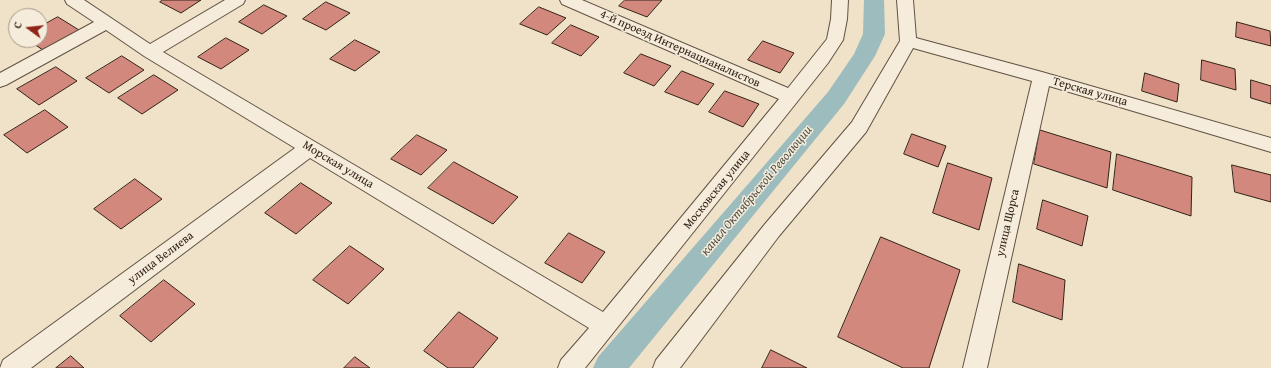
<!DOCTYPE html>
<html>
<head>
<meta charset="utf-8">
<style>
  body { margin:0 }
  #map { position:relative; width:1271px; height:368px; overflow:hidden; background:#efe2c8; font-family:"Gentium Book Plus",serif }
  canvas { display:block }
  .north { position:absolute; left:8px; top:8px; width:40px; height:40px; box-sizing:border-box; background:#f5ecdb; border:1px solid #a79b8c; border-radius:50%; rotate:285deg; font-size:11px; font-weight:700; line-height:16px; text-align:center; color:#322216 }
  .north::after { content:''; display:block; margin:auto; width:14px; height:18px; background:#8f2418; clip-path:polygon(50% 0,100% 100%,50% 72%,0 100%) }
</style>
</head>
<body>
<div id="map">
<canvas width="1271" height="368"></canvas>
<div class="north">С</div>
</div>
<script>
const c = document.querySelector('canvas').getContext('2d');
c.lineJoin = 'round';
function paint(path, color) {
  c.fillStyle = color;
  c.fill(path, 'evenodd');
}
function strokePath(path, color, width, dash) {
  c.strokeStyle = color;
  c.lineWidth = width;
  c.lineCap = dash ? 'butt' : 'round';
  c.setLineDash(dash || []);
  c.stroke(path);
}
function label(font, color, halo, rows, align = 'center') {
  c.font = font + ' "Gentium Book Plus",serif';
  c.lineWidth = 3;
  c.setLineDash([]);
  c.textBaseline = 'middle';
  c.strokeStyle = halo;
  c.fillStyle = color;
  for (const [text, x, y, turn = 0] of rows) {
    c.save();
    c.translate(x, y);
    c.rotate((+turn || 0) * Math.PI / 180);
    c.textAlign = isNaN(turn) ? turn : align;
    if (halo) c.strokeText(text, 0, 0);
    c.fillText(text, 0, 0);
    c.restore();
  }
}
paint(new Path2D(`
  M864,0H884L885,34L875,56L844,104L629,368H593L598,357L828,92L854,54L863,34Z`), '#9cbcbe');
const building = new Path2D(`
  M163,0H201L181,13L160,2Z
  M625,0H662L647,17L619,6Z
  M326,2L350,13L326,30L303,19Z
  M264,5L287,16L262,34L239,22Z
  M539,7L566,18L547,35L520,24Z
  M58,17L79,30L43,50L28,40H40V27Z
  M1237,22L1270,31L1271,46L1236,37Z
  M571,25L599,37L581,56L552,43Z
  M226,38L249,50L221,69L198,57Z
  M355,40L380,52L355,71L330,59Z
  M763,41L794,53L780,73L748,60Z
  M641,54L671,66L654,86L624,73Z
  M122,56L144,70L109,93L86,78Z
  M1202,60L1235,69L1236,90L1201,80Z
  M56,67L77,81L39,105L17,89Z
  M682,71L714,84L698,105L665,92Z
  M1145,73L1179,84L1177,102L1142,91Z
  M154,75L178,90L142,114L118,98Z
  M1251,80L1271,86V104L1251,98Z
  M725,91L759,104L743,127L709,112Z
  M45,110L68,127L27,153L4,135Z
  M1040,130L1111,152L1107,188L1034,164Z
  M912,134L946,146L938,167L904,154Z
  M417,135L447,150L421,175L391,159Z
  M1117,154L1192,177L1191,216L1113,190Z
  M454,162L518,197L493,224L428,188Z
  M948,163L992,178L979,230L933,213Z
  M1232,165L1271,175V202L1235,192Z
  M135,179L162,199L121,229L94,209Z
  M301,183L332,203L296,234L265,213Z
  M1043,200L1088,216L1082,246L1037,229Z
  M569,233L605,252L582,283L545,263Z
  M881,237L960,270L929,368H903L838,337Z
  M350,246L384,269L348,304L313,280Z
  M1019,264L1065,280L1062,320L1013,302Z
  M164,280L195,304L151,342L120,316Z
  M459,312L498,338L473,368H448L424,351Z
  M771,350L807,368H762Z
  M71,356L84,368H56Z
  M355,357L370,368H344Z`);
paint(building, '#d3887e');
strokePath(building, '#322216', 1);
const street = new Path2D(`
  M65,0H84L150,44L225,0H245L243,4L163,52L603,312L779,99L562,4L560,0H582L788,88L827,39L831,19L832,0H848L847,19L843,40L828,63L585,368H558L561,360L589,328L310,158L31,368H0L3,360L295,148L144,56L106,30L6,85L0,87V73L94,22L67,4Z
  M897,0H913L916,38L1042,72L1271,138V152L1049,86L987,368H963L1032,81L913,48L866,132L779,236L680,368H653L656,360L765,224L852,122L900,41Z`);
strokePath(street, '#615242', 2);
paint(street, '#f5ecdb');
label('12px', '#322216', '#f5ecdb', [
  ["4-й проезд Интернацианалистов",680,49,24],
  ["Терская улица",1090,92,16],
  ["Морская улица",338,165,31],
  ["Московская улица",717,190,-51],
  ["улица Щорса",1008,223,-77],
  ["улица Велиева",161,258,-37]
]);
label('italic 13px', '#525048', '#f5ecdb', [
  ["канал Октябрьской Революции",757,191,-50]
]);
</script>
</body>
</html>
